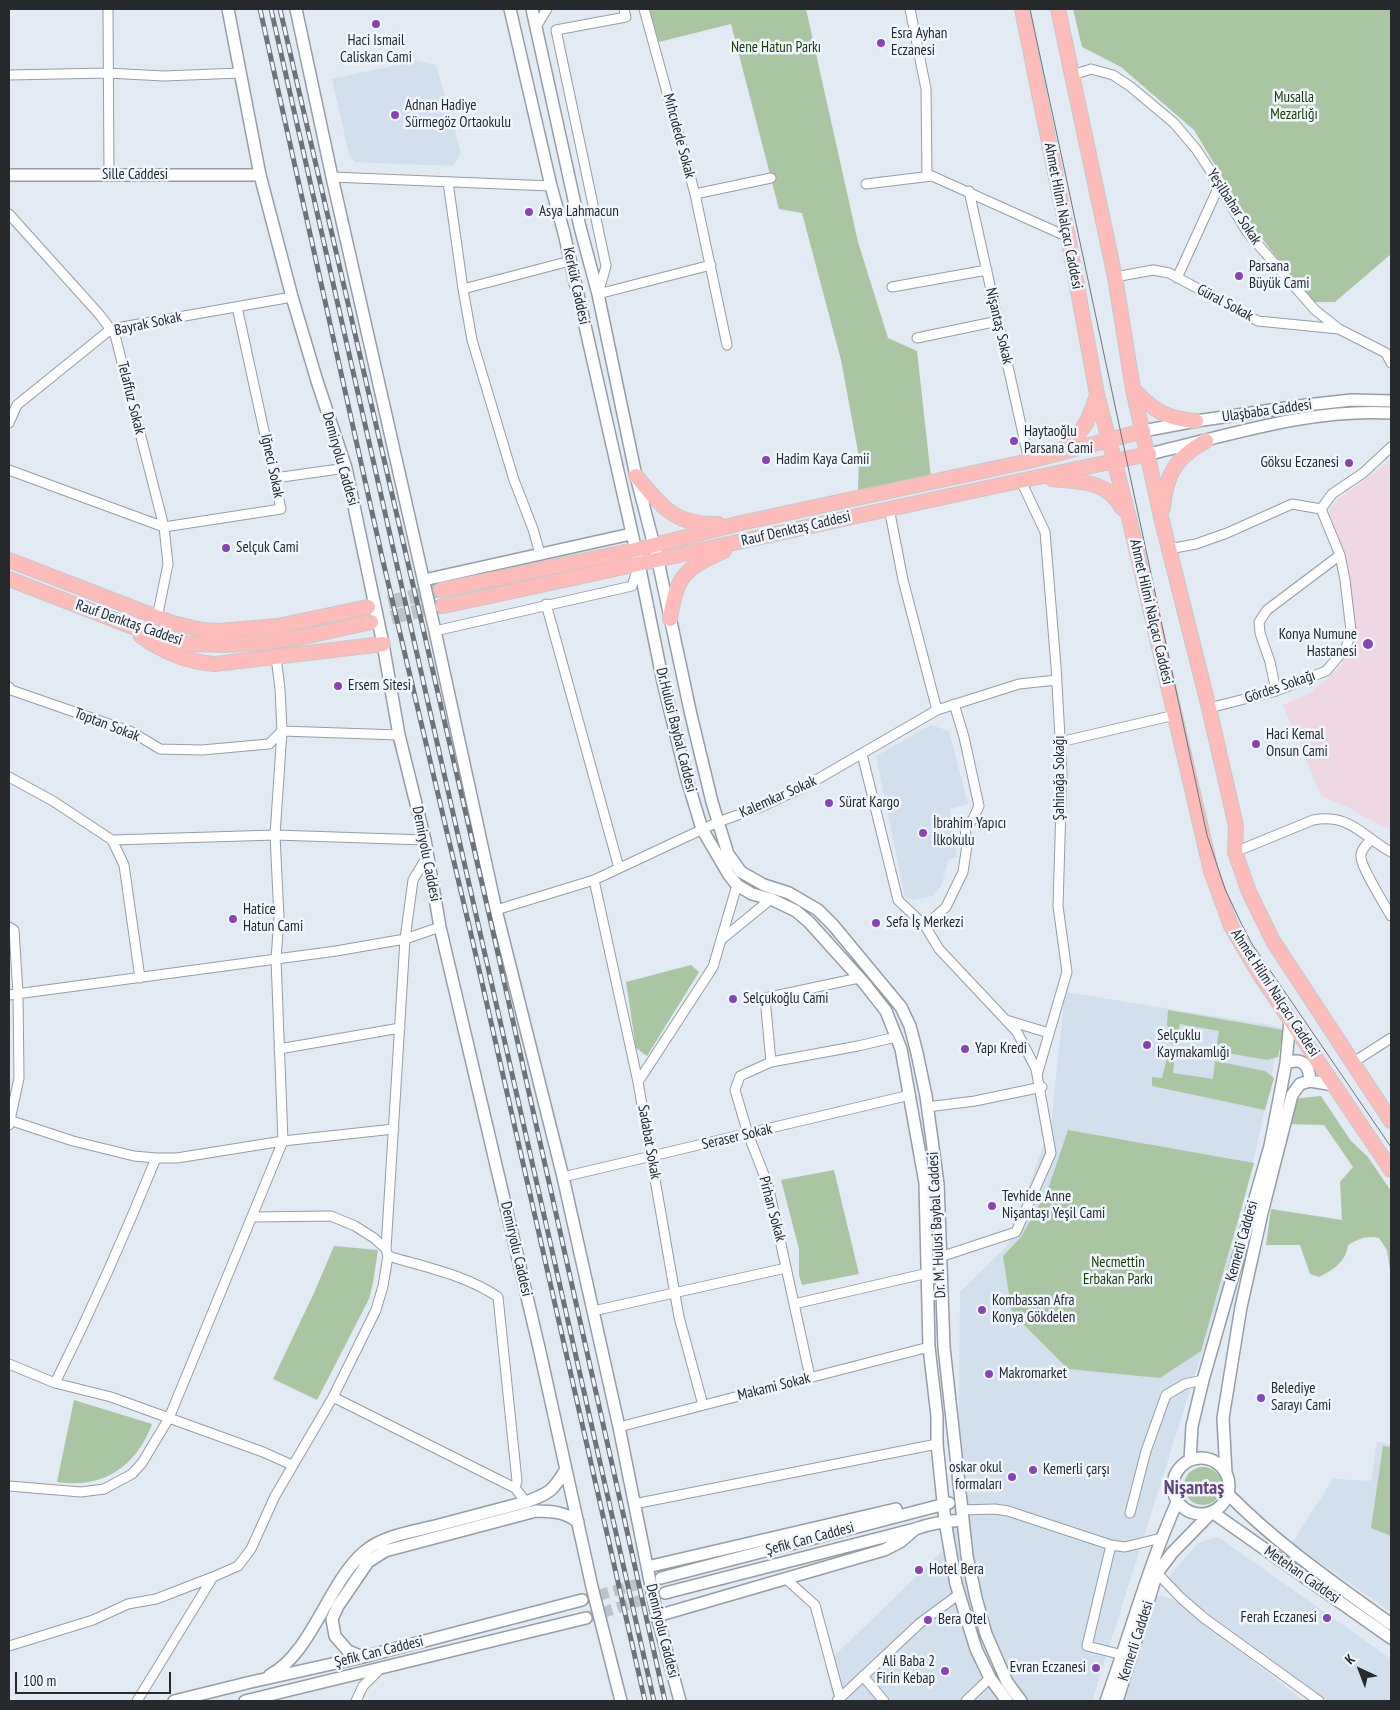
<!DOCTYPE html>
<html>
<head>
<meta charset="utf-8">
<style>
  body { margin:0 }
  #map { position:relative; width:1400px; height:1710px; overflow:hidden; background:#e2eaf3; font-family:"PT Sans Narrow",sans-serif }
  canvas { display:block }
  .frame { position:absolute; inset:0; border:10px solid #262a2d; pointer-events:none }
  .north { position:absolute; left:1335px; top:1645px; width:50px; height:50px; -webkit-text-stroke:4px #f1f7fe; paint-order:stroke; rotate:317deg; font-size:14px; font-weight:700; line-height:20px; text-align:center; color:#262a2d }
  .north::after { content:''; display:block; margin:auto; width:18px; height:22px; background:#262a2d; clip-path:polygon(50% 0,100% 100%,50% 72%,0 100%) }
  .scale { position:absolute; left:15px; top:1672px; width:156px; height:22px; box-sizing:border-box; border:2px solid #262a2d; border-top:0; padding-left:6px; font-size:15px; line-height:18px; white-space:nowrap; color:#262a2d; -webkit-text-stroke:4px #f1f7fe; paint-order:stroke }
</style>
</head>
<body>
<div id="map">
<canvas width="1400" height="1710"></canvas>
<div class="frame"></div>
<div class="north">K</div>
<div class="scale">100 m</div>
</div>
<script>
const c = document.querySelector('canvas').getContext('2d');
c.lineJoin = 'round';
function paint(path, color) {
  c.fillStyle = color;
  c.fill(path, 'evenodd');
}
function strokePath(path, color, width, dash) {
  c.strokeStyle = color;
  c.lineWidth = width;
  c.lineCap = dash ? 'butt' : 'round';
  c.setLineDash(dash || []);
  c.stroke(path);
}
function label(font, color, halo, rows, align = 'center') {
  c.font = font + ' "PT Sans Narrow",sans-serif';
  c.lineWidth = 5;
  c.setLineDash([]);
  c.textBaseline = 'middle';
  c.strokeStyle = halo;
  c.fillStyle = color;
  for (const [text, x, y, turn = 0] of rows) {
    c.save();
    c.translate(x, y);
    c.rotate((+turn || 0) * Math.PI / 180);
    c.textAlign = isNaN(turn) ? turn : align;
    if (halo) c.strokeText(text, 0, 0);
    c.fillText(text, 0, 0);
    c.restore();
  }
}
paint(new Path2D(`
  M416,61L436,65L461,153L453,166L355,162L349,154L332,79Z
  M931,725L949,731L968,804L950,809L957,857L949,859L941,886L933,896L913,900L905,897L876,756Z
  M1065,992L1281,1027L1264,1113L1231,1260L1092,1701H834L825,1665L952,1542L959,1405L960,1292L1007,1246L1051,1125Z
  M1377,1442L1391,1444V1612L1292,1543L1333,1479L1371,1481Z
  M1218,1537L1391,1659V1701H1328L1192,1602L1167,1579L1198,1543Z
  M1156,1595L1173,1599L1304,1701H1124Z`), '#d2dfed');
paint(new Path2D(`
  M1391,460V831L1343,805L1321,796L1283,705L1310,693L1342,665L1348,622L1328,527V514L1331,507L1337,500Z`), '#efd8e4');
paint(new Path2D(`
  M648,9H806L858,242L888,338L917,351L931,478L858,490L859,457L841,360L802,213L779,209L731,24L659,42Z
  M1073,9H1391V254L1335,302H1311L1250,223L1194,130L1121,67L1082,47Z
  M691,965L699,972L647,1056L636,1048L626,982Z
  M1168,1010L1284,1030L1278,1057L1267,1060L1216,1051L1219,1031L1180,1024L1176,1045L1170,1043L1173,1029L1167,1026Z
  M1168,1053H1175L1173,1073L1213,1079L1215,1061L1265,1071L1274,1078L1265,1110L1152,1086V1077L1162,1078Z
  M1321,1096L1351,1141L1368,1157L1391,1191V1277L1387,1250L1379,1238C1366,1235 1359,1239 1348,1245C1346,1262 1333,1270 1319,1277L1310,1274L1300,1245H1266L1271,1209L1342,1220L1340,1182L1353,1167L1324,1125L1287,1124L1292,1099Z
  M1068,1130L1254,1163L1201,1351L1160,1378L1068,1369L1012,1313L1003,1256L1021,1237L1048,1189Z
  M834,1170L859,1274L802,1285L799,1275V1249L781,1180Z
  M334,1246L378,1250L373,1283L369,1299L317,1400L273,1379L314,1293Z
  M74,1400L152,1424C136,1467 103,1489 57,1482Z
  M1383,1446L1391,1447V1536L1371,1528Z
  M1184 1486a19 19 0 1 1 38 0a19 19 0 1 1-38 0Z`), '#aac5a1');
strokePath(new Path2D(`
  M582,1600L659,1578
  M586,1618L660,1594`), '#bcc4cb', 11, [11, 5.5]);
strokePath(new Path2D(`
  M368,607L441,590
  M371,622L441,606`), '#bcc4cb', 14, [14, 7]);
const street = new Path2D(`
  M108,9L109,175
  M624,9L626,17L556,30L606,266L598,294L711,265
  M644,9L695,194L727,345
  M910,9L926,89L927,176
  M536,27L547,9
  M1071,70L1076,74L1091,69L1113,75L1131,87L1174,123L1196,149L1208,167L1247,232L1315,310L1339,329L1386,353L1391,363
  M9,75L107,73L164,76L240,73
  M332,177L551,186
  M448,182L463,289L472,340L514,480L533,529L540,554
  M866,184L932,176L1068,237
  M969,191L1029,461
  M695,194L771,178
  M9,214L99,314L115,335L164,527L168,564L157,618
  M1115,277L1153,270L1169,273L1258,321L1339,329
  M1177,278L1219,186
  M892,287L987,270
  M463,289L570,261
  M917,338L998,321
  M9,423L17,405L111,329L292,297
  M9,470L164,527L281,509L237,307
  M275,478L346,468
  M1021,481L1045,532L1056,666L1062,773L1058,906L1067,972L1037,1075
  M889,508L903,580L937,710
  M1321,509L1332,494L1363,473L1391,447
  M1169,549L1196,544L1227,533L1292,504L1321,509
  M546,604L619,868
  M435,631L632,586L639,565
  M9,687L11,690L132,732L160,749L202,750L269,744L282,731L399,735
  M1276,691L1270,662L1260,633L1259,622L1267,610L1340,555
  M1209,708L1276,691L1326,671L1346,648L1351,631L1345,580L1340,555L1321,509
  M1060,742L1175,715
  M862,754L898,900L925,926L939,949L1017,1032L1036,1069L1051,1153L1016,1232L940,1257
  M9,777L53,801L112,840L124,865L140,978
  M112,840L275,835L425,840
  M1371,840C1367,844 1361,849 1361,856C1360,866 1385,905 1391,916
  M1235,852L1313,820C1350,813 1362,836 1391,852
  M594,880L638,1082L679,1317L703,1405
  M496,910L594,880L718,822L763,806L804,787L937,710L1019,684L1057,680
  M925,926L946,907L963,872L967,845L965,828L973,819L979,806L964,737L954,704
  M9,927L14,930L18,994L19,1078L9,1125
  M722,939L771,899
  M859,978L765,998L771,1062L858,1046L896,1037
  M9,995L336,951L405,939L440,927
  M1006,1020L1049,1033
  M279,1049L400,1028
  M771,1062L740,1076L735,1090L748,1134L768,1185L810,1377
  M1352,1063L1391,1038
  M638,1082L713,967L737,885
  M927,1107L975,1101L1042,1087
  M9,1120L73,1141L134,1156L156,1158H177L283,1141L394,1129
  M563,1177L910,1095
  M252,1217L331,1216L355,1226L374,1238L386,1249
  M388,1256C425,1267 466,1275 498,1297L517,1481L515,1488
  M794,1304L928,1273
  M593,1311L786,1268
  M9,1364L55,1383L111,1397L263,1452L292,1465
  M55,1383C92,1309 125,1235 156,1158
  M333,1397L515,1488L526,1502
  M619,1427L929,1347
  M9,1486L81,1492L104,1489L132,1474L142,1463L169,1418L283,1141L276,959L279,918L275,835L282,731L280,689L276,657
  M634,1504L937,1444
  M961,1510L995,1509L1008,1511L1111,1545L1125,1547L1161,1538
  M1130,1513L1146,1451L1166,1395L1185,1384L1203,1380
  M1111,1545L1087,1646L1123,1655
  M1157,1573L1181,1598L1204,1618L1319,1701
  M786,1579L815,1605L840,1698L837,1701
  M9,1646L93,1620L128,1604L156,1599L213,1577
  M863,1676L884,1701
  M840,1698L920,1623L958,1595
  M137,1701L213,1577L238,1566L251,1549L275,1496L333,1397L376,1310L383,1286L388,1256L386,1249L405,939L413,880L428,855
  M356,1701L363,1686L380,1669
  M966,1701L990,1678`);
const secondary = new Path2D(`
  M228,9L260,175L292,297L317,381L346,468L383,644L399,735L425,840L440,927L540,1352L592,1587L621,1701
  M296,9L332,177L435,631L496,910L563,1177L619,1427L657,1616L680,1701
  M510,9L551,186L564,233L639,564L663,682L686,776L702,829L729,875L737,885L752,894L771,899L796,911L809,922L864,983L886,1011L901,1049L925,1183L929,1347L937,1416V1444L945,1521L956,1584L976,1649L990,1678L1007,1701
  M532,9L580,227L598,294L636,476L658,561L691,715L712,802L728,854L741,872L764,885L789,893L818,910L833,925L901,1007L910,1026L917,1053L926,1096L938,1184L944,1347L967,1556L976,1598L986,1634L1007,1682L1021,1701
  M9,175H260
  M1143,431L1196,421L1306,405L1352,400L1391,401
  M1149,454C1227,436 1310,408 1391,413
  M424,580L631,534
  M1286,1063C1303,1057 1309,1065 1310,1081
  M1173 1486a28 28 0 1 1 56 0a28 28 0 1 1-56 0Z
  M1190,1460L1192,1426L1203,1380L1270,1146L1286,1063L1290,1020
  M1226,1473L1223,1418L1241,1307L1262,1213L1292,1095L1300,1084L1310,1081L1334,1085
  M1228,1494C1277,1544 1334,1583 1391,1624
  M1212,1512L1391,1638
  M647,1567L896,1509
  M661,1578L949,1503
  M665,1593L915,1529C931,1523 946,1521 963,1520
  M657,1616L884,1550L900,1542L913,1531
  M363,1657L348,1651L335,1636L332,1619L338,1606L368,1562L385,1551L536,1511C552,1511 565,1512 578,1522
  M270,1675C312,1653 328,1583 364,1552C382,1536 411,1532 435,1526C465,1518 496,1510 526,1502C550,1493 553,1491 566,1469
  M174,1701L251,1682L363,1657L582,1600
  M245,1701L586,1618
  M1106,1701C1130,1635 1148,1567 1177,1502
  M1117,1701L1157,1573L1172,1553L1212,1512`);
const primary = new Path2D(`
  M1022,9L1068,237L1097,394L1130,522L1211,871L1231,926L1258,972L1391,1170
  M1058,9L1115,277L1133,389L1162,521L1209,708L1236,826L1235,852L1249,892L1273,941L1391,1121
  M1134,390C1154,411 1167,419 1196,421
  M1061,451C1084,431 1088,423 1097,395
  M636,476C663,507 673,525 718,524
  M1052,479C1081,482 1107,480 1122,508
  M1163,508C1166,474 1176,457 1206,441
  M9,560L172,623L202,630L220,631L278,626L368,607
  M9,579L159,637L189,644L227,645L268,642L308,636L371,622
  M441,590L635,550L741,523L1029,461L1143,431
  M443,606C679,556 913,502 1149,454
  M670,619C677,575 684,569 724,551
  M141,636C163,652 187,662 215,664L383,644`);
strokePath(street, '#959da5', 11);
strokePath(secondary, '#959da5', 14);
strokePath(primary, '#c7c8c8', 16);
strokePath(street, '#fff', 9);
strokePath(secondary, '#fff', 11);
strokePath(primary, '#fdbcb9', 14);
strokePath(new Path2D(`
  M1030,9L1207,835L1225,889L1241,923L1252,944L1391,1147`), '#6e7379', 1);
const rail = new Path2D(`
  M260,9L382,557L471,934L645,1701
  M271,9L654,1701
  M280,9L489,914L665,1701`);
strokePath(rail, '#6e7379', 5);
strokePath(rail, '#f1f7fe', 3, [9]);
for (const [x, y, r, color] of [
  [376,24,5,"#8744b8"],
  [881,43,5,"#8744b8"],
  [395,115,5,"#8744b8"],
  [529,212,5,"#8744b8"],
  [1239,276,5,"#8744b8"],
  [1014,441,5,"#8744b8"],
  [766,460,5,"#8744b8"],
  [1349,463,5,"#8744b8"],
  [226,548,5,"#8744b8"],
  [1368,644,6,"#8744b8"],
  [338,686,5,"#8744b8"],
  [1256,744,5,"#8744b8"],
  [829,803,5,"#8744b8"],
  [923,833,5,"#8744b8"],
  [233,919,5,"#8744b8"],
  [876,923,5,"#8744b8"],
  [733,999,5,"#8744b8"],
  [1147,1045,5,"#8744b8"],
  [965,1049,5,"#8744b8"],
  [992,1206,5,"#8744b8"],
  [982,1310,5,"#8744b8"],
  [989,1374,5,"#8744b8"],
  [1261,1398,5,"#8744b8"],
  [1033,1470,5,"#8744b8"],
  [1012,1477,5,"#8744b8"],
  [919,1570,5,"#8744b8"],
  [1327,1618,5,"#8744b8"],
  [928,1620,5,"#8744b8"],
  [1096,1668,5,"#8744b8"],
  [945,1671,5,"#8744b8"]
]) {
  const dot = new Path2D();
  dot.arc(x, y, r, 0, 2 * Math.PI);
  c.fillStyle = color;
  c.fill(dot);
  strokePath(dot, '#f1f7fe', 2);
}
label('15px', '#262a2d', '#f1f7fe', [
  ["Esra Ayhan",891,34],
  ["Eczanesi",891,51],
  ["Haci Ismail",376,41,"center"],
  ["Caliskan Cami",376,58,"center"],
  ["Adnan Hadiye",405,106],
  ["Sürmegöz Ortaokulu",405,123],
  ["Asya Lahmacun",539,212],
  ["Parsana",1249,267],
  ["Büyük Cami",1249,284],
  ["Haytaoğlu",1024,432],
  ["Parsana Cami",1024,449],
  ["Hadim Kaya Camii",776,460],
  ["Göksu Eczanesi",1339,463,"right"],
  ["Selçuk Cami",236,548],
  ["Konya Numune",1357,635,"right"],
  ["Hastanesi",1357,652,"right"],
  ["Ersem Sitesi",348,686],
  ["Haci Kemal",1266,735],
  ["Onsun Cami",1266,752],
  ["Sürat Kargo",839,803],
  ["İbrahim Yapıcı",933,824],
  ["İlkokulu",933,841],
  ["Hatice",243,910],
  ["Hatun Cami",243,927],
  ["Sefa İş Merkezi",886,923],
  ["Selçukoğlu Cami",743,999],
  ["Selçuklu",1157,1036],
  ["Kaymakamlığı",1157,1053],
  ["Yapı Kredi",975,1049],
  ["Tevhide Anne",1002,1197],
  ["Nişantaşı Yeşil Cami",1002,1214],
  ["Kombassan Afra",992,1301],
  ["Konya Gökdelen",992,1318],
  ["Makromarket",999,1374],
  ["Belediye",1271,1389],
  ["Sarayı Cami",1271,1406],
  ["oskar okul",1002,1468,"right"],
  ["formaları",1002,1485,"right"],
  ["Kemerli çarşı",1043,1470],
  ["Hotel Bera",929,1570],
  ["Ferah Eczanesi",1317,1618,"right"],
  ["Bera Otel",938,1620],
  ["Ali Baba 2",935,1662,"right"],
  ["Firin Kebap",935,1679,"right"],
  ["Evran Eczanesi",1086,1668,"right"]
], 'left');
label('15px', '#153d00', '#f1f7fe', [
  ["Nene Hatun Parkı",776,48],
  ["Musalla",1294,98],
  ["Mezarlığı",1294,115],
  ["Necmettin",1118,1263],
  ["Erbakan Parkı",1118,1280]
]);
label('15px', '#262a2d', '#f1f7fe', [
  ["Mıhcıdede Sokak",679,136,75],
  ["Sille Caddesi",135,175],
  ["Yeşilbahar Sokak",1234,207,57],
  ["Ahmet Hilmi Nalçacı Caddesi",1063,216,79],
  ["Kerkük Caddesi",576,286,78],
  ["Güral Sokak",1225,303,28],
  ["Bayrak Sokak",148,324,-12],
  ["Nişantaş Sokak",999,326,77],
  ["Telaffuz Sokak",131,398,76],
  ["Ulaşbaba Caddesi",1267,411,-8],
  ["Demiryolu Caddesi",340,459,74],
  ["Iğneci Sokak",272,466,78],
  ["Rauf Denktaş Caddesi",796,529,-13],
  ["Ahmet Hilmi Nalçacı Caddesi",1151,612,77],
  ["Rauf Denktaş Caddesi",129,623,19],
  ["Gördes Sokağı",1280,687,-19],
  ["Toptan Sokak",107,725,21],
  ["Dr.Hulusi Baybal Caddesi",676,730,76],
  ["Şahinağa Sokağı",1060,778,-90],
  ["Kalemkar Sokak",778,797,-24],
  ["Demiryolu Caddesi",426,854,79],
  ["Ahmet Hilmi Nalçacı Caddesi",1275,993,57],
  ["Seraser Sokak",737,1137,-13],
  ["Sadabat Sokak",649,1142,80],
  ["Pirhan Sokak",772,1209,75],
  ["Dr. M. Hulusi Baybal Caddesi",937,1225,-93],
  ["Kemerli Caddesi",1242,1241,-74],
  ["Demiryolu Caddesi",516,1249,77],
  ["Makami Sokak",774,1387,-14],
  ["Şefik Can Caddesi",810,1539,-15],
  ["Metehan Caddesi",1302,1575,35],
  ["Demiryolu Caddesi",662,1631,76],
  ["Kemerli Caddesi",1136,1641,-72],
  ["Şefik Can Caddesi",379,1652,-14]
]);
label('bold 20px', '#64447f', '#f1f7fe', [
  ["Nişantaş",1194,1488]
]);
</script>
</body>
</html>
